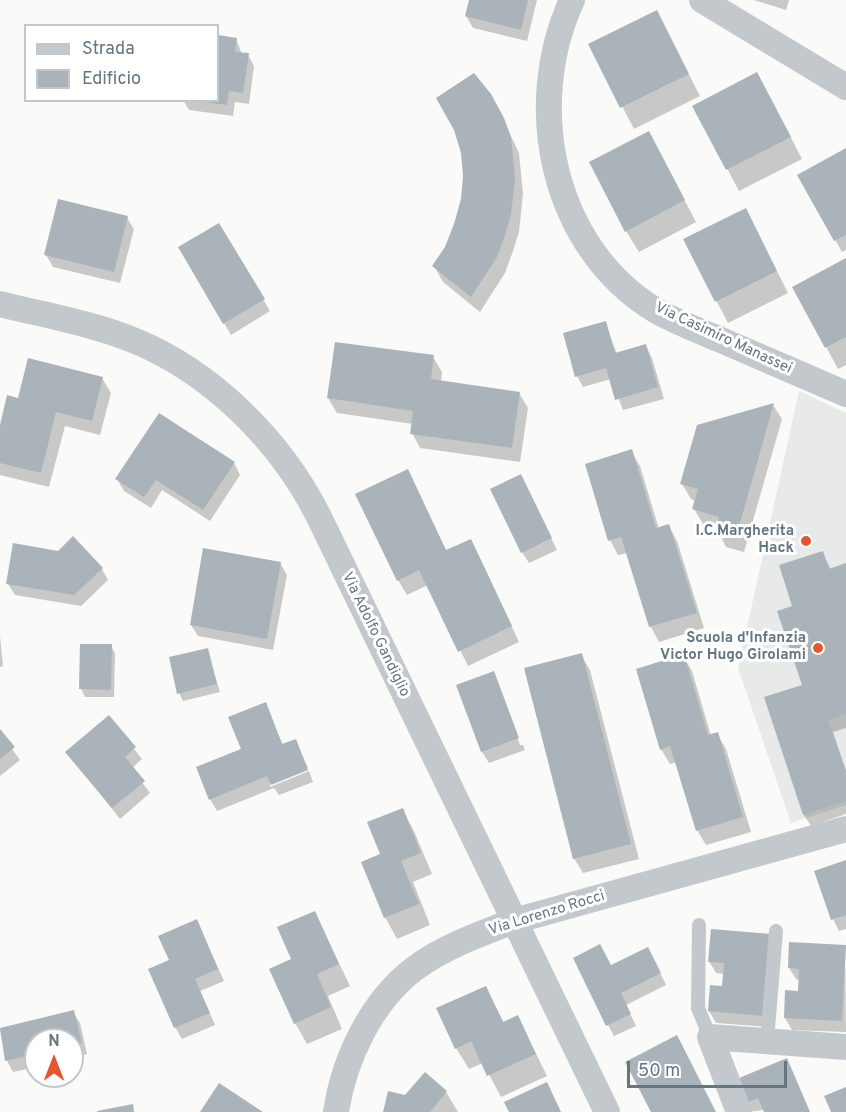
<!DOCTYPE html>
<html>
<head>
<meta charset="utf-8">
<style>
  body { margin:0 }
  #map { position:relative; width:846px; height:1112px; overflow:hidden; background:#fafaf8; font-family:Overpass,sans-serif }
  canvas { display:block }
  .legend { position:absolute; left:24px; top:24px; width:195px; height:78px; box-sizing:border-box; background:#fff; border:2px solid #c1c8cd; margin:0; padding:8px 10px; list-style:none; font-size:18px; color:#657683 }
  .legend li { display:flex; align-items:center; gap:12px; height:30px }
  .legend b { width:30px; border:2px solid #c1c8cd }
  .north { position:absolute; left:24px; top:1028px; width:60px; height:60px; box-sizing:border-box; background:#fff; border:2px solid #c1c8cd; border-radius:50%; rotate:0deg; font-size:16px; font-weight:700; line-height:24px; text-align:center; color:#657683 }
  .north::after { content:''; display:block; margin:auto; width:21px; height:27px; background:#e4572e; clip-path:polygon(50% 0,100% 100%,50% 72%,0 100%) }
  .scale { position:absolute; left:627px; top:1061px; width:160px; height:27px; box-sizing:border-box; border:3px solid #657683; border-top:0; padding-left:8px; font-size:18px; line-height:21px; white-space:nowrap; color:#657683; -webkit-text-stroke:4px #fff; paint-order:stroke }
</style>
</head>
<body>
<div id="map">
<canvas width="846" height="1112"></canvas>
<ul class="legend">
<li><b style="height:8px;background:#c3c8cc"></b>Strada</li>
<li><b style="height:16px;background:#aab3b9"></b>Edificio</li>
</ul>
<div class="north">N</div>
<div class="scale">50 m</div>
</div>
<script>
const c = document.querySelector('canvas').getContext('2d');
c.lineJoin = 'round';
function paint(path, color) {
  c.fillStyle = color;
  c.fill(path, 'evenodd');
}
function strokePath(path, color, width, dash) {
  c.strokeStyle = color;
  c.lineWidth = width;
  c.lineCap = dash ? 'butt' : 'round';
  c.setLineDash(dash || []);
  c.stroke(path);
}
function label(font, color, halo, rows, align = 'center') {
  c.font = font + ' Overpass,sans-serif';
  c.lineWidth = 6;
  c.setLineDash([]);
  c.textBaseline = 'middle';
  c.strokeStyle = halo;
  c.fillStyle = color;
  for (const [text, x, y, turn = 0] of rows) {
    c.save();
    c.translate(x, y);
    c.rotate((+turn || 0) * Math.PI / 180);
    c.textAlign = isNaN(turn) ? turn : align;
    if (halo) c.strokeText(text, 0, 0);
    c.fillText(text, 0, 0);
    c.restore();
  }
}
paint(new Path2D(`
  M799,391L846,413V805L791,823L738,668Z`), '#e8e9e9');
paint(new Path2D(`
  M470,0H537L527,41L473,28L466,16Z
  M754,0H789L786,10Z
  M657,12L700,96L634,129L590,45Z
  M218,37L236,39L242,54L248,55L254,66L249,104L235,102L233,116L189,110L183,100H218Z
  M769,95L802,159L739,191L694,106Z
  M499,111L519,153L523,194L519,232L513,251L505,273L480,312L443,282L434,266L446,248L463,199V153Z
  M649,133L696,222L639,252L626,231Z
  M846,150V250L842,252L799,175Z
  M746,210L788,293L728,323L685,240Z
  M127,218L134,229L120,283L53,267L46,255Z
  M219,225L270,311L231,335L180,248Z
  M846,260V365L838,369L794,287Z
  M605,323L617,354L646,346L652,358L664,399L623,410L611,379L583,387L577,376Z
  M433,357L442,372L441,382L519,393L528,408L520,462L420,448L412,433L413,424L337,413L328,398Z
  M102,378L111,393L100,435L65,426L49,487L0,475V431L19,400Z
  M773,405L782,419L744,552L726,547L717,529L703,524L694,509L696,501L691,499L682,484Z
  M631,451L640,466L659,529L669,526L677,541L704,628L659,642L651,627L628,553L618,555L610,540Z
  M234,463L240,475L210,521L162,490L151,508L124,491L117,479Z
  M407,471L447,552L479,556L519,642L468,666L428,585L407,595L398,580Z
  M527,488L557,550L529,563L522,552Z
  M58,552L102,569L108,580L81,606L15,595L8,584Z
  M822,552L831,570L846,565V728L833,732L846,770V814L811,826L804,815L803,686L794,607Z
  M280,563L287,575L273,650L198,636L191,625Z
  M0,636L3,666L0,667Z
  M82,646H111L115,653L114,697H85L81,689Z
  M207,650L220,692L183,701L179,693Z
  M581,655L590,670L639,859L583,873L574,858Z
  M683,656L692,671L711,736L717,734L726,749L751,832L706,845L697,830L677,762L670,764L661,749Z
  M493,673L520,745H523L525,750L489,763L482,752Z
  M265,704L283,745L295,740L308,768L270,783V787L309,771L313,782L279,795L274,788L217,811L210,799L243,749Z
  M109,717L142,759L132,768L150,793L120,819L67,752Z
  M0,732L20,760L0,776Z
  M402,810L414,831L432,874L413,882L430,925L397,939L385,917L382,855Z
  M846,862V929L839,931L833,919Z
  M315,913L350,986L328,996L342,1029L307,1044L295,1023L293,960Z
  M197,921L224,981L200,991L215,1025L182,1039L175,1027L171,961Z
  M712,931L769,1027L716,1023L709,1011L723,988L724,974L716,973L709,961Z
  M845,946L846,1032L792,1030L785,1018L787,991L800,992V980L796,979L789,968Z
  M654,960L666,985L626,1005L636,1026L614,1036L608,1025L611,967Z
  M485,987L504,1023L518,1017L547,1076L501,1097L483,1063L469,1069L456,1048Z
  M73,1012L80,1023L87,1054L72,1058V1040H36V1067L13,1072L7,1061L0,1030Z
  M786,1059L810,1112H765L764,1110L748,1112L744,1104Z
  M425,1074L446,1092L458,1112H385L406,1097Z`), '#0003');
paint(new Path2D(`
  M469,0H528L521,30L465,16Z
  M657,10L689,74L620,108L588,44Z
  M218,35L237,38L235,52L249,53L243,93L229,91L227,105L205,102L218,100Z
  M757,72L791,137L726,170L692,106Z
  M474,73L491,94L504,118L511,137L515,178L511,215L505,235L497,257L471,297L432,266L445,247L454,224L461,199L463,176L461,153L454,130L436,98Z
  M649,131L685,200L625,232L589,162Z
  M846,148V235L834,241L797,175Z
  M58,199L128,216L114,272L44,255Z
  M746,208L777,271L715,302L683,239Z
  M219,223L265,299L223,324L178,247Z
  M846,258V337L825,348L792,287Z
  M606,321L615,353L646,344L658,387L615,400L606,368L575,377L563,333Z
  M335,342L434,355L431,379L520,392L512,448L410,434L413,411L327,398Z
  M28,358L103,377L92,421L56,412L41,473L0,463V425L7,395L18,398Z
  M774,403L736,537L715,532L719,517L692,509L698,489L680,484L697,425Z
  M159,413L235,462L203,510L156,480L144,497L115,479Z
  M632,449L656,528L669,524L697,613L649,627L621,537L608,541L585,464Z
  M408,469L446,550L471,539L512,626L458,652L419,570L397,581L355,494Z
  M521,474L552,538L521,553L490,489Z
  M73,536L103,568L74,595L6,584L13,543L58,551Z
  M203,548L281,562L267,639L190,625Z
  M823,551L829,569L846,563V714L828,720L846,774V801L803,815L764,697L802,685L777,611L792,606L779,565Z
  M80,644H112L111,690L79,689Z
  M208,648L217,684L177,694L169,657Z
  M582,653L631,844L573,859L524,668Z
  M684,654L708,735L718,732L743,817L696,831L670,746L660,750L636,669Z
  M494,671L519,738L481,752L456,685Z
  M266,702L282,744L296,739L308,770L271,785L267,776L209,800L196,767L241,749L228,717Z
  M109,715L136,747L125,757L145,781L112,808L65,752Z
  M0,729L15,747L0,759Z
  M403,808L421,853L401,861L419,904L384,918L361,862L380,854L367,822Z
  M846,860V915L831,920L814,871Z
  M315,911L339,964L317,974L331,1007L294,1024L269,969L291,959L277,927Z
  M197,919L218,969L195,979L210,1013L174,1028L148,969L169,960L158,936Z
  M711,929L771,934L763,1016L708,1011L710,985L722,986L724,963L708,962Z
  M789,942L846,945L842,1021L784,1018L785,990L798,991L799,969L788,968Z
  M600,944L611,965L648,947L661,973L621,993L631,1014L606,1026L573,958Z
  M486,986L503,1022L518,1015L536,1054L487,1076L471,1041L455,1049L436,1008Z
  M74,1010L82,1043L72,1045V1040H36V1054L5,1061L0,1028Z
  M677,1035L716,1112H651L625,1062Z
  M787,1058L810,1112H764L758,1098L742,1105L732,1081Z
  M425,1072L447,1091L430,1112H383L388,1091L405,1095Z
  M547,1082L561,1112H509L504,1102Z
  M219,1083L263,1112H200Z
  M846,1087V1112H831L824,1096Z
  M133,1104L134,1112H98L97,1111Z`), '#aab3b9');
strokePath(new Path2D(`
  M699,925L698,1008L710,1037
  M767,1041L776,931`), '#c3c8cc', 14);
strokePath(new Path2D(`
  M572,0C523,106 552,247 655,310C676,322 699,331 721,340C763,358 804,376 846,394
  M702,0L846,87
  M0,304C44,315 91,323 133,340C212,372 281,441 319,517L607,1112
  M336,1112C344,1059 371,1002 414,969C443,947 480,934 514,921L846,829
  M739,1112L710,1037L846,1047`), '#c3c8cc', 26);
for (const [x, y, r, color] of [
  [806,541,6,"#e4572e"],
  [818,648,6,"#e4572e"]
]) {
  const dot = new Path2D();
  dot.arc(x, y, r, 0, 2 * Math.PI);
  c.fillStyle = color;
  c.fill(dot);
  strokePath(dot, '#fff', 2);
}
label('15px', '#657683', '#fff', [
  ["Via Casimiro Manassei",723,339,25],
  ["Via Adolfo Gandiglio",375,635,64],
  ["Via Lorenzo Rocci",547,914,-17]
]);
label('bold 15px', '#657683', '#fff', [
  ["I.C.Margherita",794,532],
  ["Hack",794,549],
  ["Scuola d'Infanzia",806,639],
  ["Victor Hugo Girolami",806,656]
], 'right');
</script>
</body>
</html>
